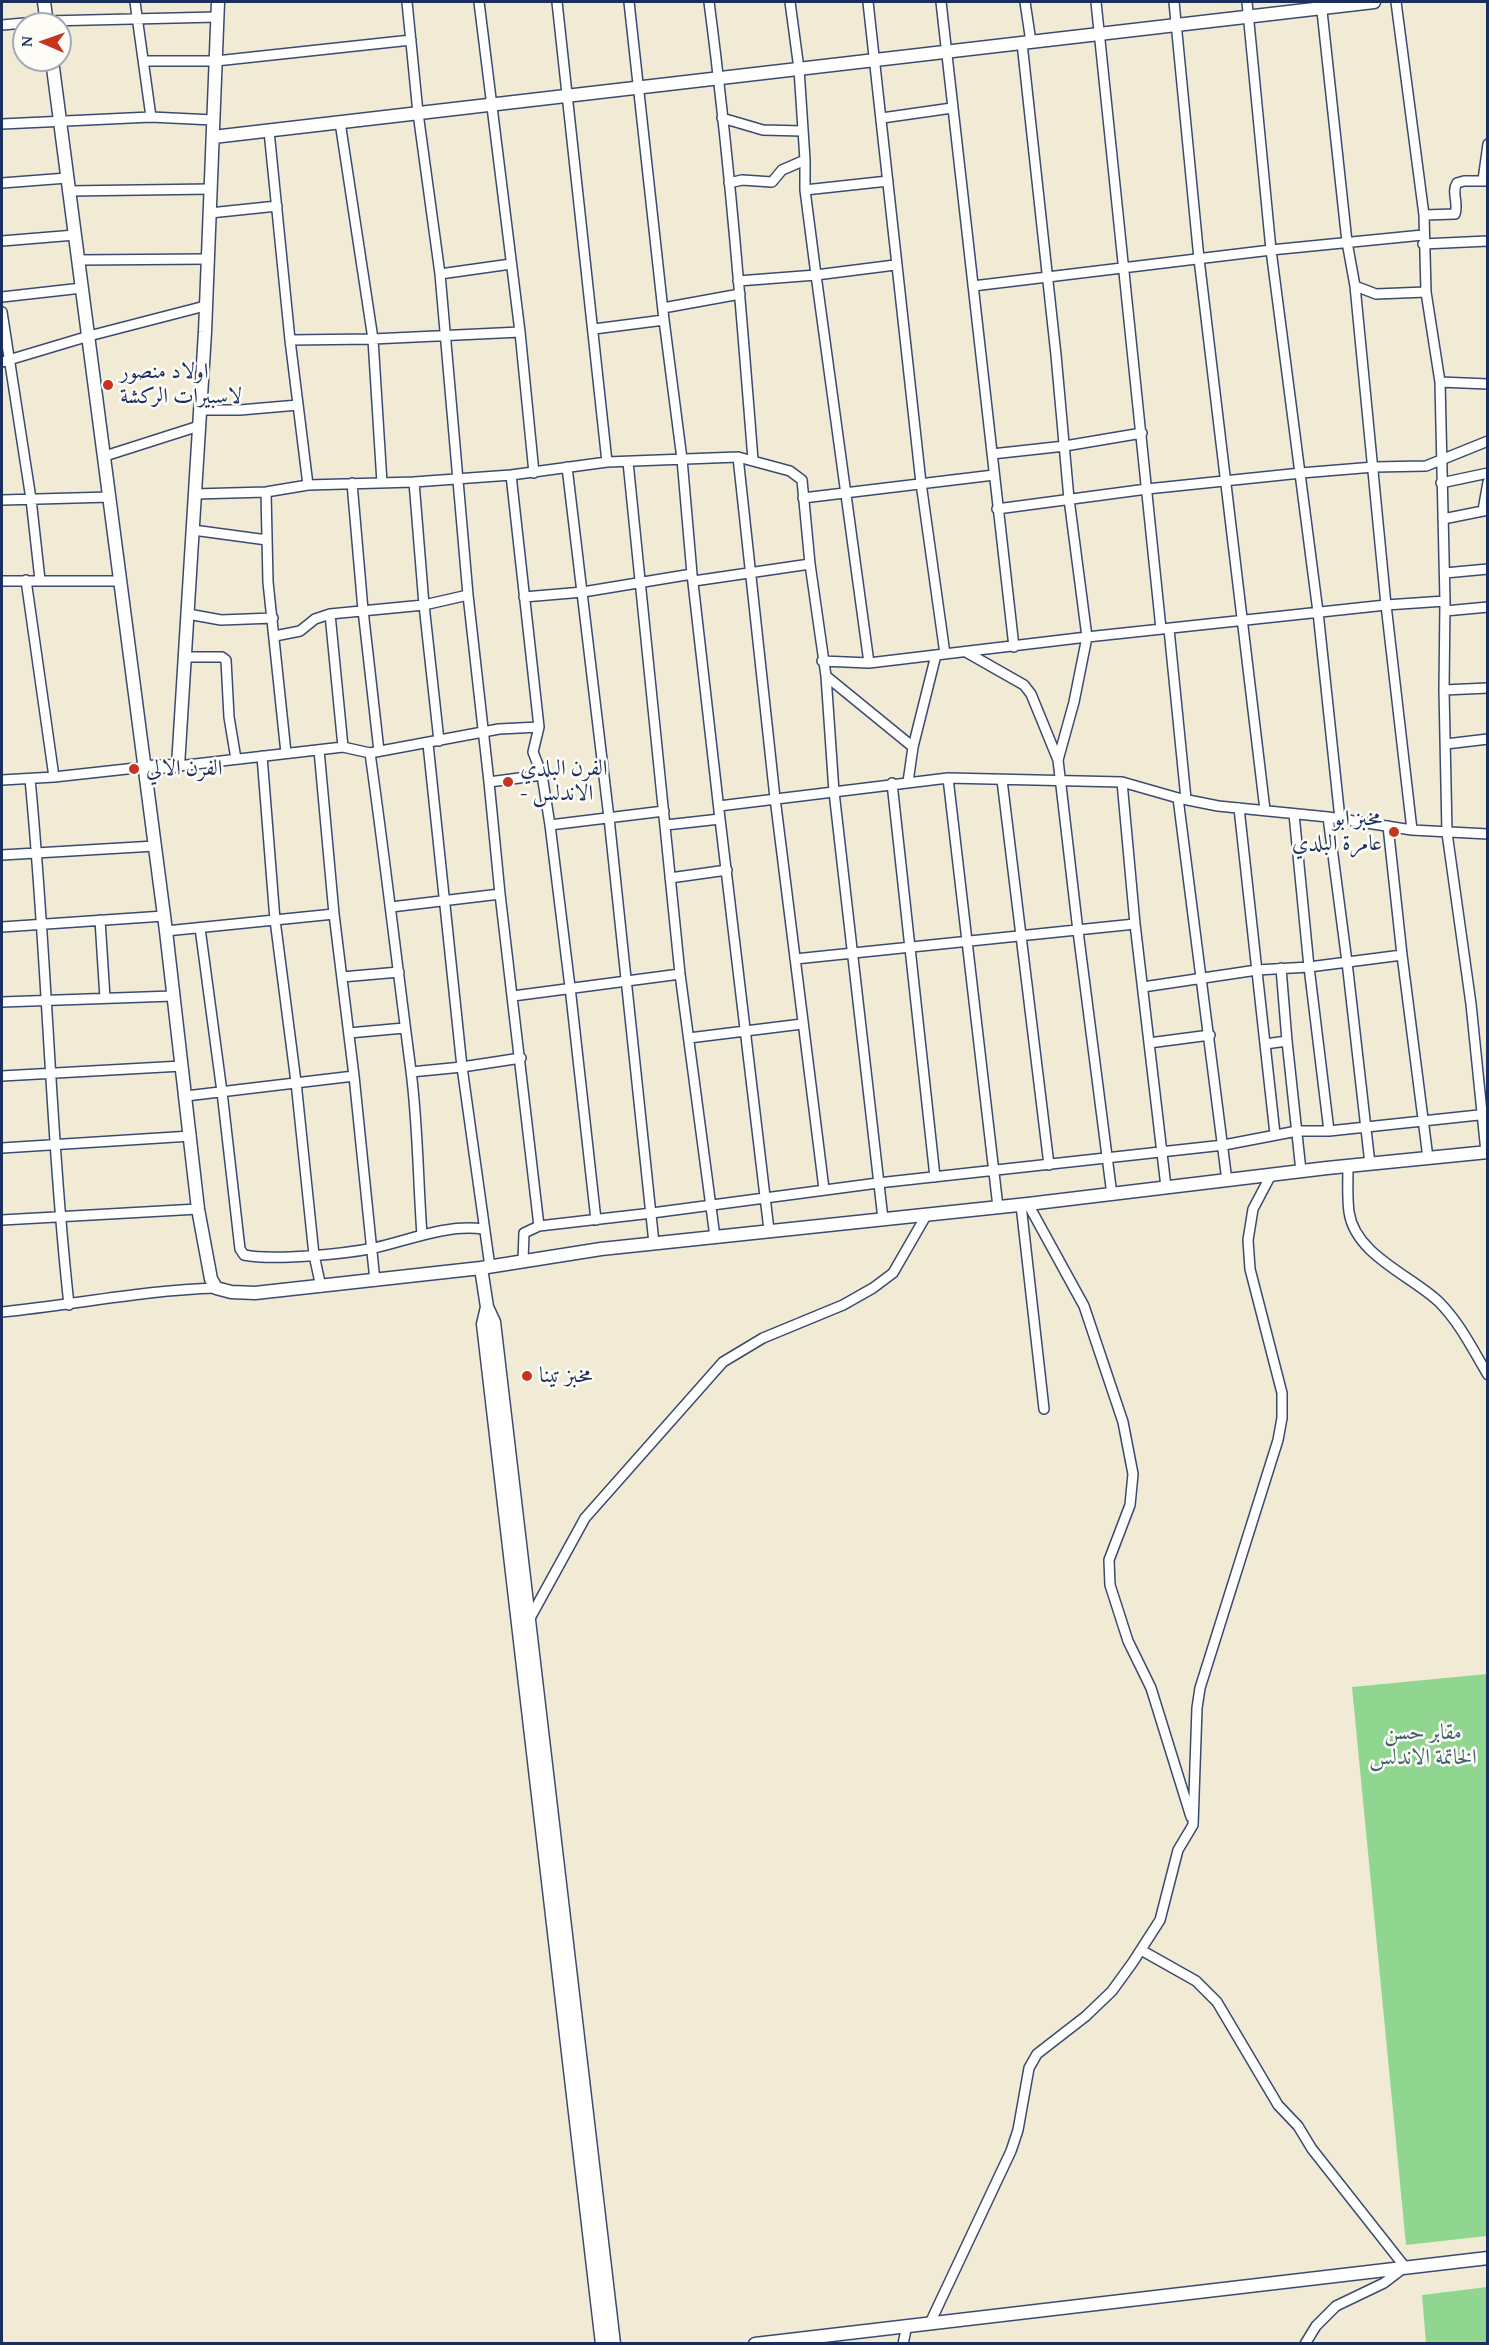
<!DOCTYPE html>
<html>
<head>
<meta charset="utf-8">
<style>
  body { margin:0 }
  #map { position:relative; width:1489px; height:2345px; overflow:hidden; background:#f1ebd5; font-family:"Gentium Book Plus",serif }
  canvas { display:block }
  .frame { position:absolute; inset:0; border:3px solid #1b2f5e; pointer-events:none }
  .north { position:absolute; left:12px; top:12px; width:60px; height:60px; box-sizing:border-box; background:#fdfcf7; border:2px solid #a3aaba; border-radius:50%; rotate:272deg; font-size:16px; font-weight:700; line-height:24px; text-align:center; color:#1b2f5e }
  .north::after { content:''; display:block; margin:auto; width:21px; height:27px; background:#c8321e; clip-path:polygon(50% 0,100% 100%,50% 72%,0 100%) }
</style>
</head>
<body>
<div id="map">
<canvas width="1489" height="2345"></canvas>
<div class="frame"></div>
<div class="north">N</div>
</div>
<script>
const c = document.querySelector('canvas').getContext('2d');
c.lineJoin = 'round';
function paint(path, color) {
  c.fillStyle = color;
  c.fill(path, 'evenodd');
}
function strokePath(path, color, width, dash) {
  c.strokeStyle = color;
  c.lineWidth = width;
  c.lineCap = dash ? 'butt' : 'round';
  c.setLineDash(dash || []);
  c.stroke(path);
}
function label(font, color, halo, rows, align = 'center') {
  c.font = font + ' "Gentium Book Plus",Amiri,serif';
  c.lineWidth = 5;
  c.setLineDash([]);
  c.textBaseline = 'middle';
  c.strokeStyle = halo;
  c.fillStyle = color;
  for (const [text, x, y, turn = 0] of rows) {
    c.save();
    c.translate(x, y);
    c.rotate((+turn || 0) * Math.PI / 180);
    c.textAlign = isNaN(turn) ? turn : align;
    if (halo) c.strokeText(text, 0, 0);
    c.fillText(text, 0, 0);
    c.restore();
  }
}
paint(new Path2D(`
  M1487,1674V2236L1406,2245L1352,1687Z
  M1487,2287V2343H1426L1422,2295Z`), '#90d690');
const minor = new Path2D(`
  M135,2L151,117
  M407,2L418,113L440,274L468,595L489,782L500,894L539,1226
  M479,2L520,332L534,473
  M557,2L607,462
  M629,2L664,320L682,459L692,574L720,819L769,1230
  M709,2C729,154 741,307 753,460
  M868,2L921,483L945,654
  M941,2L1014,647
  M1025,2L1031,42
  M1096,2L1161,629
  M1174,2L1199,259L1265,810
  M1247,2L1271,250L1318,612L1340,819
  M1321,2L1347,242L1355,286L1386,605L1412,830
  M1396,2L1424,215L1426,292L1440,382L1445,601L1444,690L1447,833L1471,1004L1486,1152
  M2,25L47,21L217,17
  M1022,43L1056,355L1069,499L1087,637L1074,702L1058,760L1078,931L1112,1195
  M144,61H216L411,40
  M722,118L763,130L802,131
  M882,118L952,108
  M340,122L373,339L382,483
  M2,124L151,117L213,120
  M269,131L290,340L308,485
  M1483,180L1488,144
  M2,183L67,178
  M729,183L742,180L772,182L782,170L805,160
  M805,190L888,181
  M68,191L211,189
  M210,213L277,206
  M1424,215L1455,214C1459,203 1451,192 1457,183L1464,181H1488
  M2,241L75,235
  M1423,244L1488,241
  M79,260L208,259
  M440,274L511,264
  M738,281L816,275L805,190V160L799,69L790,2
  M973,286L1271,250L1423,235
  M1355,286L1376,294L1426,292
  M2,297L82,288
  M663,308L740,294
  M2,312L31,499L40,580
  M594,329L664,320
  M290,340L373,339L520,332
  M2,362L89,336L205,306
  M1440,382L1488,384
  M200,410H240L298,405
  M992,454L1065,446L1142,433
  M105,456L199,426
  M738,457L775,798L824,1189
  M628,462L680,974L715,1237
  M567,467L609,818L654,1243
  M511,475L539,727L533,752L542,775L550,825L570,987L596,1220
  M414,482L424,605L439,741
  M352,483L363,610L379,751
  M1441,483L1488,473
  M266,492L268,582L286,753
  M195,494L266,492L308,485L414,482L511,475L607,462L738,457L790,471L802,480L810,564L826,676L834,792L883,1219
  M803,498L994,475
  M2,500L110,497
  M997,509L1147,489L1301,473L1374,467L1426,466L1488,441
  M1483,510L1488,482
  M1443,519L1488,510
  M193,530L267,540
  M1445,573L1488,569
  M26,580L54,777
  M2,581H120
  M694,581L810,564
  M524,597L583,592L692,574
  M1445,611L1488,607
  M188,614L221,620L273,618
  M330,614L343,747
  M1169,629L1186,799
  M275,636L300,631L315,619L330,614L424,605L468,595
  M966,652L1024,685L1031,694L1058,760
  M185,657H222L226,660L229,717L236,759
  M822,661L869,663L1087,637L1386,605L1445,601
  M869,663L816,275L895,265
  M826,676L913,747
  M1444,690L1488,688
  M428,744L462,1067L490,1267
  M1446,744L1488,739
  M319,750L334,914L354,1076L375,1281
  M370,753C385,859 397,965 411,1071C418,1125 418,1181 422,1235
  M262,756L275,920L296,1082L314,1255L321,1287
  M178,766L343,747L370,753L499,729L539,727
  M948,778L998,1207
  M30,779C47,954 50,1130 69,1305
  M2,780L54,777L145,767
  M1002,780L1049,1165
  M489,782L542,775
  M908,782L913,747L936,655
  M1122,782L1135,924L1166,1187
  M892,783L935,1177
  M1178,798L1227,1181
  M719,806L948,778L1122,782L1178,798L1218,806L1328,817L1412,830L1488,834
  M1239,808L1265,1044
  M1294,814L1309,967L1329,1131L1488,1114
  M1328,817L1347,962L1370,1164
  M550,825L664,811
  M666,825L720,819
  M1388,826L1402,955L1428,1158
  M2,855L155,846
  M670,878L727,870
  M391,907L500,894
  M100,920L105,998
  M2,927L164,916
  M200,928L222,1092L240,1249L244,1255C273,1261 344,1254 374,1248C410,1240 446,1224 483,1229
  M166,931L334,914
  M795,959L1135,924
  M1281,968L1287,1041L1301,1171
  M342,977L399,972
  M1143,987L1257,970L1309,967L1402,955
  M513,996L680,974
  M2,1002L173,996
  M349,1033L404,1028
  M689,1038L802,1024
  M1149,1043L1210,1035
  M411,1072L462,1067L521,1058
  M2,1076L182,1066
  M186,1096L354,1076
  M1275,1134L1265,1044L1287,1041
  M2,1148L191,1136
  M1348,1166C1348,1181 1347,1197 1349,1212C1355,1255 1412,1276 1439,1302C1460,1323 1473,1350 1488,1375
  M1028,1204L1084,1306L1123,1422L1133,1474L1130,1505L1109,1560L1110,1585L1128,1641L1151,1688L1191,1817
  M1021,1205L1044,1409
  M2,1220L198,1209
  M523,1261L524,1233L539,1226L652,1213L878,1183L1224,1145L1297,1131H1329
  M2,1312C73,1305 144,1290 216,1288
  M529,1620L585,1518L723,1362L763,1338L843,1305L873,1288L893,1273L927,1214
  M1141,1950L1196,1981L1217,2002L1278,2105L1298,2126L1312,2149L1405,2267L1384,2283L1336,2306L1316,2326L1305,2344
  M930,2323L1011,2151L1018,2130L1029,2068L1037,2054L1086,2016L1112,1991L1133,1962L1160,1920L1178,1850L1193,1825L1197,1708L1200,1688L1278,1440L1282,1418V1393L1250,1269L1248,1240L1253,1209L1271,1175
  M903,2344L907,2325`);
const tertiary = new Path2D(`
  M44,2L47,24
  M52,60L166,931L198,1209L211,1279L216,1288L231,1292L255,1293L481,1268L487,1307L494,1322L614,2344
  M213,137L1374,2
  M145,767L178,766L205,332L218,2
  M481,1268L601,1249L1028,1204L1327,1168L1488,1152
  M487,1307L483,1324L602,2344
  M755,2344L1488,2258`);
strokePath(minor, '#3b4b70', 12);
strokePath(tertiary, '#3b4b70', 15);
strokePath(minor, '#fff', 9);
strokePath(tertiary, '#fff', 12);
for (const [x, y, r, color] of [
  [108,385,6,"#c8321e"],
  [134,769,6,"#c8321e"],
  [508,782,6,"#c8321e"],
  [1394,832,6,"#c8321e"],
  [527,1376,6,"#c8321e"]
]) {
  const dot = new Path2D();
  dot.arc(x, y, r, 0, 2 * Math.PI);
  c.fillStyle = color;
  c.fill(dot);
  strokePath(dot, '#fdfcf7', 2);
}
label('22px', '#1b2f5e', '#fdfcf7', [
  ["اولاد منصور",120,372],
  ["لاسبيرات الركشة",120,397],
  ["الفرن الالي",146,769],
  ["الفرن البلدي",520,769],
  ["- الاندلس",520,794],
  ["مخبز ابو",1382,819,"right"],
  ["عامرة البلدي",1382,844,"right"],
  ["مخبز تينا",539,1376]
], 'left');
label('22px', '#3e616d', '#fdfcf7', [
  ["مقابر حسن",1423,1733],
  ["الخاتمة الاندلس",1423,1758]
]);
</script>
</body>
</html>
